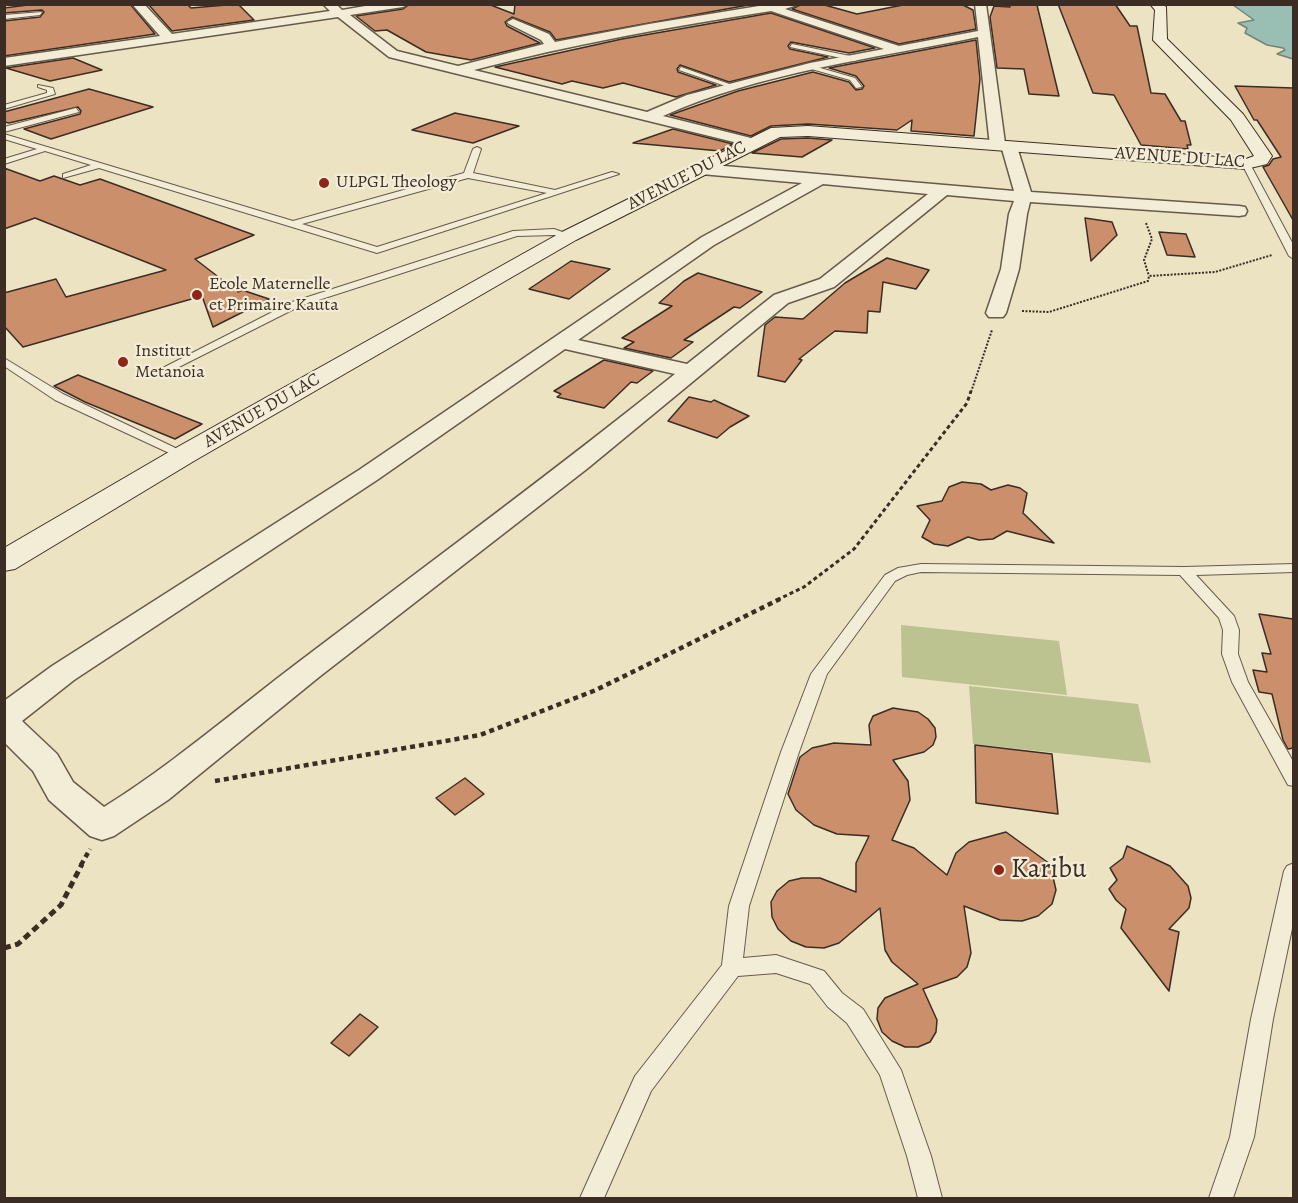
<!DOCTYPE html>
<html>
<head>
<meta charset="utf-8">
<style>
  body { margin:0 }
  #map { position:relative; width:1298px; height:1203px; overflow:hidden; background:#ece3c3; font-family:Alegreya,serif }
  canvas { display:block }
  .frame { position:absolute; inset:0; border:6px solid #3b2d23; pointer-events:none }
</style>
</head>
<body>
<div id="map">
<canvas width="1298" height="1203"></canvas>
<div class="frame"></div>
</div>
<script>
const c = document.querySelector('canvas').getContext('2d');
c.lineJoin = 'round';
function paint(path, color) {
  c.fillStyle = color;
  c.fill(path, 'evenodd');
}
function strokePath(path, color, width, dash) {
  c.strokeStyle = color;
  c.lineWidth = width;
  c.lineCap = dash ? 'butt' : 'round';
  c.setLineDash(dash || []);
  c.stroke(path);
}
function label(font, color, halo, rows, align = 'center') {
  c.font = font + ' Alegreya,serif';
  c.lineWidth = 4.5;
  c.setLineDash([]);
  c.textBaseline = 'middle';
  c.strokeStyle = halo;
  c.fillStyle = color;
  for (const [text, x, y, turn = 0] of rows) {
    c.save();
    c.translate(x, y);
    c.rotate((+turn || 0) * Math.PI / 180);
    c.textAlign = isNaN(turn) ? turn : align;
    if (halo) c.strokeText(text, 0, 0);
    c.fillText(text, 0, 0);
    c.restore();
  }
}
paint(new Path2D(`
  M901,625L1059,641L1067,695L902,677Z
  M969,686L1138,704L1151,763L973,744Z`), '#bcc290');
const water = new Path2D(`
  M1233,5H1293V59L1277,54L1285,50L1283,48L1267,45L1245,33L1247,28L1238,23L1254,20Z`);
paint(water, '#99beb3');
strokePath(water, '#738479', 1.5);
const building = new Path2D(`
  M36,4H130L155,34L4,56V21L40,17L44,12L42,10L4,13V8Z
  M148,4H187L191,8L238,4L254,20L172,31Z
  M410,4H488L514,14L515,4H754L556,40L550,32L512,17L505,22L507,26L540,43L471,60L426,52L387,30L375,31L356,16L403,9Z
  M802,4H821L857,14L908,4H961L973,10L976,29L899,44L792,9Z
  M1009,4L1037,5L1059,96L1029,94L1024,69L997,68L990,17L994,6L1010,7Z
  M1058,4H1115L1130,26H1137L1151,93L1165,94L1181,121H1185L1191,145H1187L1188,149L1141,145L1114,95L1093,93Z
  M771,13L875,48L849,53L791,42L788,46L790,49L828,57L729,82L680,65L677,69L678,72L716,85L676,97L623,83L603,88L572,81L562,84L495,67L622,39Z
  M976,40L980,79L974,136L911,131L912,120L897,130L808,124L771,126L751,136L670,115L738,91L813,72L849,82L856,90L862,89L864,86L856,76L829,68Z
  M73,58L102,70L50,81L6,68Z
  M1235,86L1293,88V220L1263,167L1269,165L1273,159L1281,157L1257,120H1254Z
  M89,89L153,107L51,139L24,129L80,114L81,111L78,107L9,123L4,122V112Z
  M455,113L519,126L473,143L412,130Z
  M673,129L733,144L720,151L633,143Z
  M808,138L832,140L802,157L752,153L781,139Z
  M4,168L40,181L54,176L80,185L100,179L254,235L195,259L238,292L242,290L269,299L213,327L202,296L23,347L4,326V293L56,279L66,297L166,270L35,218L4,229Z
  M1085,218L1112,222L1117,235L1091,261Z
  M1159,232L1186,234L1195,257L1167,255Z
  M887,258L929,270L916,289L883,282L880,312L868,311L867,333L835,331L799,359L802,360L785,382L758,376L765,325L775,317L803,319L845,283Z
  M571,261L610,269L569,299L529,289Z
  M698,273L762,292L740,308L734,307L684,340L693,342L671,358L624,348L634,342L622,338L672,306L659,303L684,281Z
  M604,360L653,371L637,383L631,382L604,408L557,397L561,394L554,391Z
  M78,375L202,424L175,439L85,402L54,386Z
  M689,397L711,402L714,400L749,416L730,427L717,438L668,421Z
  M962,482L981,484L991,490L1008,485L1020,488L1027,493L1023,513L1054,543L1007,531L993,539L979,540L968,537L948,546L934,544L922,537L930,520L917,506L942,501L949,487Z
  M1259,614L1293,619V748L1288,749L1283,740L1272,694L1259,692L1253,670L1267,672L1262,653L1271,654Z
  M893,708L918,712L928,719L935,728L936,737L933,745L924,752L893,760L908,781L910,800L892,840L914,848L947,875L956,853L969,842L1006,832L1050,864L1056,890L1052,904L1038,916L1022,921L1000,920L964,906L971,953L967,967L957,977L923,989L937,1020L936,1032L930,1042L918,1047H905L892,1041L882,1032L877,1019L878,1008L885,998L918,984L892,962L885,950L880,908L839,943L824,948L806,947L791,941L778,929L772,917L771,902L777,891L789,881L802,878H820L856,892V863L869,836L837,834L814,825L796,810L788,794L800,757L812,748L834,743L871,745L869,725L873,716Z
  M975,745L1052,754L1058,814L976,803Z
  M465,778L484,794L455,815L436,798Z
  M1127,846L1170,866L1188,886L1191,898L1189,908L1169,929L1179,932L1169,991L1121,928L1126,909L1116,900L1109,889L1117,880L1110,868L1123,858Z
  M360,1014L378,1027L349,1056L331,1043Z`);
paint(building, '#cb906b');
strokePath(building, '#3b2d23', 1.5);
const service = new Path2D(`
  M42,12L40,15L4,19V15Z
  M792,44L855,57L858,59L855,61L790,47Z
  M810,65L855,78L862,87L856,88L850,80L808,68Z
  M681,67L735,86L737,87L731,88L679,70Z
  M38,85L53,88L55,94L4,109V105L47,93V90L38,87Z
  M76,108L79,112L4,132V127Z
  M4,134L293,221L464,173L473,149L477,147L481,149L473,173L555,190L612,172L619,174L377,253L99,168L63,178V174L91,165L45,151L4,164V159L37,149L4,139ZM468,178L547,193L377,247L302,224Z
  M1243,162L1250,164L1294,246V259L1289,256L1242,164Z
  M554,229L574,236L569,239L554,235L517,236L300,306L159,377H151L149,375L292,302L513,231Z
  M4,358L63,394L190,455L184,459L180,458L55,400L4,366Z
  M921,564L1184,567L1294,564V572L1196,575L1234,616L1239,630L1238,654L1248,682L1294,763V786L1288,785L1232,682L1222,654L1223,630L1219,618L1180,575L921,572L907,575L895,581L827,674L799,752L749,906L743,958L776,955L824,971L842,993L863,1009L901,1070L931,1156L942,1198H918L907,1156L880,1075L847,1023L828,1007L810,984L776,973L738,976L651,1091L604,1198H580L635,1076L722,965L729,906L781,752L811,674L885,575L898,568Z
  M1294,863V919L1273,1019L1254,1137L1233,1198H1209L1230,1137L1251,1019L1284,871L1287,866Z`);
const minor = new Path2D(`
  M132,4H144L172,34L330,11L323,4H336L342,10L377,4H408L403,7L350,15L397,51L458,66L544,44L541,40L509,24L507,22L513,19L549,34L555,42L649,24L771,4H800L785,9L899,46L978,31L975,4H986L1005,143L1014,144L1017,147L1031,192L1239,206L1245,207L1247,211L1245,215L1239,216L1030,202L1027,214L1019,269L1006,313L1003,317H989L986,313L1001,269L1009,214L1014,201L947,195L834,287L788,303L588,468L319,677L168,800L114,836L102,840L90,836L49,800L33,771L4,742V701L52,666L359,470L702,237L802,183L701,174L695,172L693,169L695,166L701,164L1014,191L1002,149H993L990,146L978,37C875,58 758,73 663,116L759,140L761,143L759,146L754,147L389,57L338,17L4,66V58L160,36ZM771,11L884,49L810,63L687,95L647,112L474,70C572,44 670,27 771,11ZM823,184L928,194L820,279L774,295L687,364L578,340L714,245ZM565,349L675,374C552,473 425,566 300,661C235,710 173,764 104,807L73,782L57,754L22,721L74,680L377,480Z`);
const secondary = new Path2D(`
  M1150,4H1163L1166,7L1167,39L1243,114L1272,156L1267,164L1246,169L808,136L780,137L576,240L194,461L15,569L4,571V548L174,449L562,232L771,128L808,126L1246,159L1254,156L1231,120L1153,40L1155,10Z`);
strokePath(service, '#675a4b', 2);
strokePath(minor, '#675a4b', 3);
strokePath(secondary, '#3b2d23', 2);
strokePath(new Path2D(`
  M1146,223L1152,239L1144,260L1149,276
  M1022,311L1049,312L1148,281L1149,276L1215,272L1272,255
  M971,392L992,330`), '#3b2d23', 2, [2, 1.5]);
strokePath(new Path2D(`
  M777,600L804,587L854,549L967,403L971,391`), '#3b2d23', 3, [4, 3]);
strokePath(new Path2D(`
  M215,781L480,735L596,690L780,599
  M81,865L90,849`), '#3b2d23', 4.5, [5, 4]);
strokePath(new Path2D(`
  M4,948L18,944L61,905L82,864`), '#3b2d23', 5, [7, 4.5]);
paint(service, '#f3edd8');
paint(minor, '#f3edd8');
paint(secondary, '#f3edd8');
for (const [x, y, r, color] of [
  [324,183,6,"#8f2418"],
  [197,295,6,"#8f2418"],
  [123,362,6,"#8f2418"],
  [999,870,6,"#8f2418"]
]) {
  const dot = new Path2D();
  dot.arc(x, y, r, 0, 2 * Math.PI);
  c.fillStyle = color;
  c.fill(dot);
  strokePath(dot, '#f3edd8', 2);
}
label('18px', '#3b2d23', '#f3edd8', [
  ["AVENUE DU LAC",1180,158,4],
  ["AVENUE DU LAC",687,176,-27],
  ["AVENUE DU LAC",262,411,-30]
]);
label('18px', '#3b2d23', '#f3edd8', [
  ["ULPGL Theology",336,183],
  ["Ecole Maternelle",209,285],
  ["et Primaire Kauta",209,306],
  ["Institut",135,352],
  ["Metanoia",135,373]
], 'left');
label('27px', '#3b2d23', '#f3edd8', [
  ["Karibu",1011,870]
], 'left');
</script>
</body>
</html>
